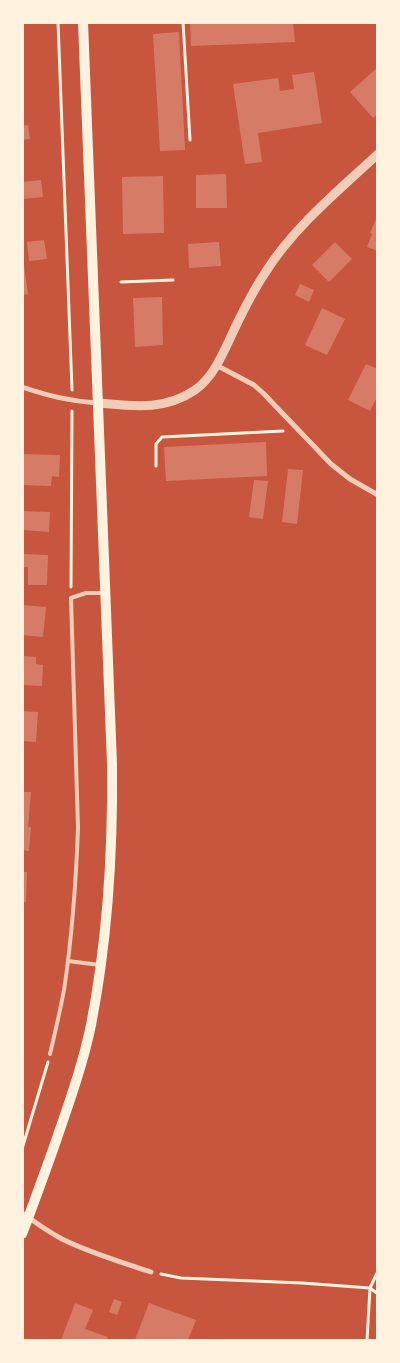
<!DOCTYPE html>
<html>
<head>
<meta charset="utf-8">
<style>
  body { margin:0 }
  #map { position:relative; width:400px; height:1363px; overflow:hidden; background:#c8553d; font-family:Quicksand,sans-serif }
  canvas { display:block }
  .frame { position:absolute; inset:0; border:24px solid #fff3e0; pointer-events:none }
</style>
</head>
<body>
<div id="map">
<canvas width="400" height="1363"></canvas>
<div class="frame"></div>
</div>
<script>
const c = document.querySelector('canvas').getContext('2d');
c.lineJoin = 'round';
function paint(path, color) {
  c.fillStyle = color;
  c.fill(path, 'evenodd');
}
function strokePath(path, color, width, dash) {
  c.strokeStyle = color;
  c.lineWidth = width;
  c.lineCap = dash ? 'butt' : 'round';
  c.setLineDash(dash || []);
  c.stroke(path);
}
paint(new Path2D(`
  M190,22H293L295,42L191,46Z
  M179,32L185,150L160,151L153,34Z
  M378,67V114L373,118L350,92Z
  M314,72L322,123L258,133L262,162L245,164L233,84L278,78L280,91L294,89L292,75Z
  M28,125L30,139L22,140V126Z
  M226,174L227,208H196V175Z
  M163,176L164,233L123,234L122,177Z
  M41,180L43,197L22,199V182Z
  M378,214V251L367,247L372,234L370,233Z
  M44,240L47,259L29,261L27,242Z
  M219,242L221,266L189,268L188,244Z
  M335,242L352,259L329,282L312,265Z
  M22,265H24L28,294L22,295Z
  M300,284L314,290L309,302L295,295Z
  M162,297L163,345L135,347L133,298Z
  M322,308L345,319L327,355L305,345Z
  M366,364L378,369V395L370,411L348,400Z
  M266,442L267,476L166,481L164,447Z
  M22,454L60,455L59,477L52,476L51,486L22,485Z
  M288,469L303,470L297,524L282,522Z
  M254,480L268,481L263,519L249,517Z
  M22,511L50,512L49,532L22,530Z
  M24,554L48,555L47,585H28V567H24Z
  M22,605L46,607L43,637L22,635Z
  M22,656L36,657V664L43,665L42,686L22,685Z
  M22,711L38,712L36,742L22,741Z
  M22,792H31L28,827H31L29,851L22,850Z
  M22,872H27L26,902H22Z
  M114,1299L122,1302L117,1315L109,1312Z
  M75,1303L93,1310L85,1329L108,1337L107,1340H61Z
  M149,1303L196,1320L188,1340H135Z`), '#d67c66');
strokePath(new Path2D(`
  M58,22L72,390
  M183,22L190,140
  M121,282L173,280
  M156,466V444L162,437L283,431
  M71,587L72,411
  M22,1149L48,1062
  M161,1274L181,1278L302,1283L370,1288L378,1294
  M367,1340L370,1288L378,1271`), '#fff3e0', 3);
strokePath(new Path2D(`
  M68,961L100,965
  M50,1054C55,1033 60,1011 64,990C72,937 76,882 78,828L71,598L86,593H105`), '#f1ccb7', 4);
strokePath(new Path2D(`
  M216,365L254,385L263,393L331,464L350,479L378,495
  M22,387C49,396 69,401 97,403
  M22,1213C35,1222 48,1232 62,1239C90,1253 121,1262 151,1272`), '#f1ccb7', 5);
strokePath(new Path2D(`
  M99,403C133,406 164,411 195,390C214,377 224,351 234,330C243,311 253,291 265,273C294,227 338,191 378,154`), '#f1ccb7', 9);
strokePath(new Path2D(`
  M22,1234C34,1203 45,1172 56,1141C69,1103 83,1064 91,1025C108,938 113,851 112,764L83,22`), '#fff3e0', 10);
</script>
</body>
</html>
